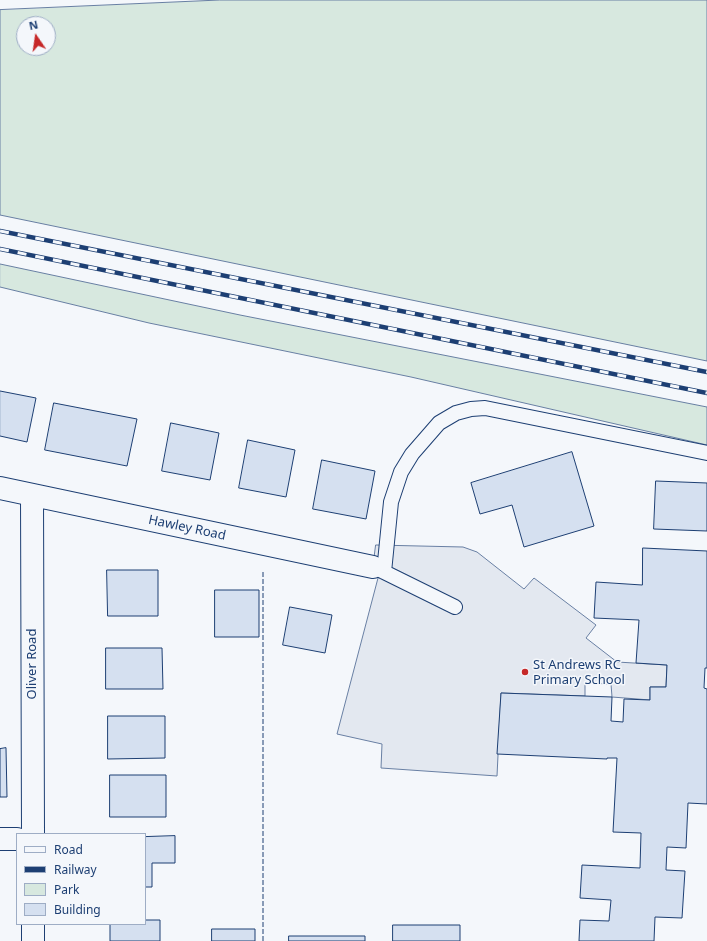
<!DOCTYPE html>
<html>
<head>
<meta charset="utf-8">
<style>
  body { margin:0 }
  #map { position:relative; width:707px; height:941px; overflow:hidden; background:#f4f7fb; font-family:"Noto Sans",sans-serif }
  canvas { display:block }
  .legend { position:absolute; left:16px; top:833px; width:130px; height:92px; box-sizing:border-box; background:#f4f7fb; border:1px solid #9eadc5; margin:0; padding:5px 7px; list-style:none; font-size:12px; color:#1d3f73 }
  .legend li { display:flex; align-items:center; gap:8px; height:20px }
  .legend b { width:20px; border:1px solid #9eadc5 }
  .north { position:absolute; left:16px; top:16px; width:40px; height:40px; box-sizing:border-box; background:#f4f7fb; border:1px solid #9eadc5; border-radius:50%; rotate:347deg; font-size:11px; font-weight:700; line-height:16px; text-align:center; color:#1d3f73 }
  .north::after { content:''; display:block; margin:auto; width:14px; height:18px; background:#c62828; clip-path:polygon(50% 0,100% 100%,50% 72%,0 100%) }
</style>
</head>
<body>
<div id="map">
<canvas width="707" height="941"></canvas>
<ul class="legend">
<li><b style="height:5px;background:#f4f7fb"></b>Road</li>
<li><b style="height:5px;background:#1d3f73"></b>Railway</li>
<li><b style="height:11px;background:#d7e8df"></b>Park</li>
<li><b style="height:11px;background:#d5e0f0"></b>Building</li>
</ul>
<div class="north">N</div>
</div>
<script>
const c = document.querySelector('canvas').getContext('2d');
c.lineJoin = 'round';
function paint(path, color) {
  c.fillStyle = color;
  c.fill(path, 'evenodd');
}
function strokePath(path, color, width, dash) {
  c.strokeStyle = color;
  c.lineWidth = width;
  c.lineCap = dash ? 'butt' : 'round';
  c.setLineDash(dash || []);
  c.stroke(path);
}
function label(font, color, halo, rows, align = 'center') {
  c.font = font + ' "Noto Sans",sans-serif';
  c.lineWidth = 3;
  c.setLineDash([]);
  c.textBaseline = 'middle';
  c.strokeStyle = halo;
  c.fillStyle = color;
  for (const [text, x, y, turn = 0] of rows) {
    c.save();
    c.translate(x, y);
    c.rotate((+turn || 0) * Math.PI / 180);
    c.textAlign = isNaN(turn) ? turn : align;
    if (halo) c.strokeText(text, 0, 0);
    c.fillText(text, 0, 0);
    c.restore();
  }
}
const green = new Path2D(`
  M220,0H707V361L0,215V10ZM24,24H48V48H24Z
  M0,264L240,315L707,407V445L411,377L149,323L0,287Z`);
paint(green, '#d7e8df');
strokePath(green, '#687fa3', 1);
const parking = new Path2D(`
  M376,545L463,547L477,552L524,589L534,578L596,625L586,638L617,662L667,665L666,687H650V700L612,697L611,684L585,683V696L501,693L497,776L381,768L382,744L337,734L378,578L373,567Z`);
paint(parking, '#e3e8f0');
strokePath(parking, '#687fa3', 1);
const building = new Path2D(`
  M0,391L36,398L27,442L0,436Z
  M54,403L137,419L127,466L45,450Z
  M171,423L219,433L210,480L162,471Z
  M248,440L295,450L286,497L239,488Z
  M572,452L594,526L524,547L512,505L480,514L471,483Z
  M322,460L375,471L366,519L313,509Z
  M656,481L707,483V531L654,529Z
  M643,548L707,551V668H705L704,688L707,689V804L688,803L686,848L667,847L666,870L685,871L682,918L655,917L654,941H579L580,920L609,921L611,900L580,898L582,865L640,868L641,833L613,832L617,758H607V759L497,754L501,693L612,697L611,721L623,722L624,699L650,700V687H666L667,665L636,663L639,620L594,618L596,582L642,585Z
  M107,570H158V616H108Z
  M215,590H259V637H215Z
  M290,607L332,615L325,653L283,645Z
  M106,648H162L163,689H106Z
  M108,716H165V758L108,759Z
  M6,748L7,797H0V749Z
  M110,775H166V817H110Z
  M175,836V863H152V887H145V837Z
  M145,920H160V941H110V924H145Z
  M393,925H460V941H393Z
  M212,929H255V941H212Z
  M289,936H365V941H289Z`);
paint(building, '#d5e0f0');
strokePath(building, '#1d3f73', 1);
const service = new Path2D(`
  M376,568L455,607
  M384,572L391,502L401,472L412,454L439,423L456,413L471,409L485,408L707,453`);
const minor = new Path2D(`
  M0,488L373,567
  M32,495L33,834
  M0,839H17
  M33,924V941`);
strokePath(service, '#1d3f73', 16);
strokePath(minor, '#1d3f73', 24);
strokePath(service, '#f4f7fb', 14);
strokePath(minor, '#f4f7fb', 22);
const rail = new Path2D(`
  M0,231L707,372
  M0,249L707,393`);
strokePath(rail, '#1d3f73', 4.5);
strokePath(rail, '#f4f7fb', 3, [9]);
strokePath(new Path2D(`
  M263,941V572`), '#1d3f73', 1, [5, 2]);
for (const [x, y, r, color] of [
  [525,672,4,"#c62828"]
]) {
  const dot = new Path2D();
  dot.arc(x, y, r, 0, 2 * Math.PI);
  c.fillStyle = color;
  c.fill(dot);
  strokePath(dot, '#f4f7fb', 1.5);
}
label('13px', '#1d3f73', '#f4f7fb', [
  ["Hawley Road",187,528,12],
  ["Oliver Road",32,664,-90]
]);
label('13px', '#1d3f73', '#f4f7fb', [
  ["St Andrews RC",533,665],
  ["Primary School",533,680]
], 'left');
</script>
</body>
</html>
